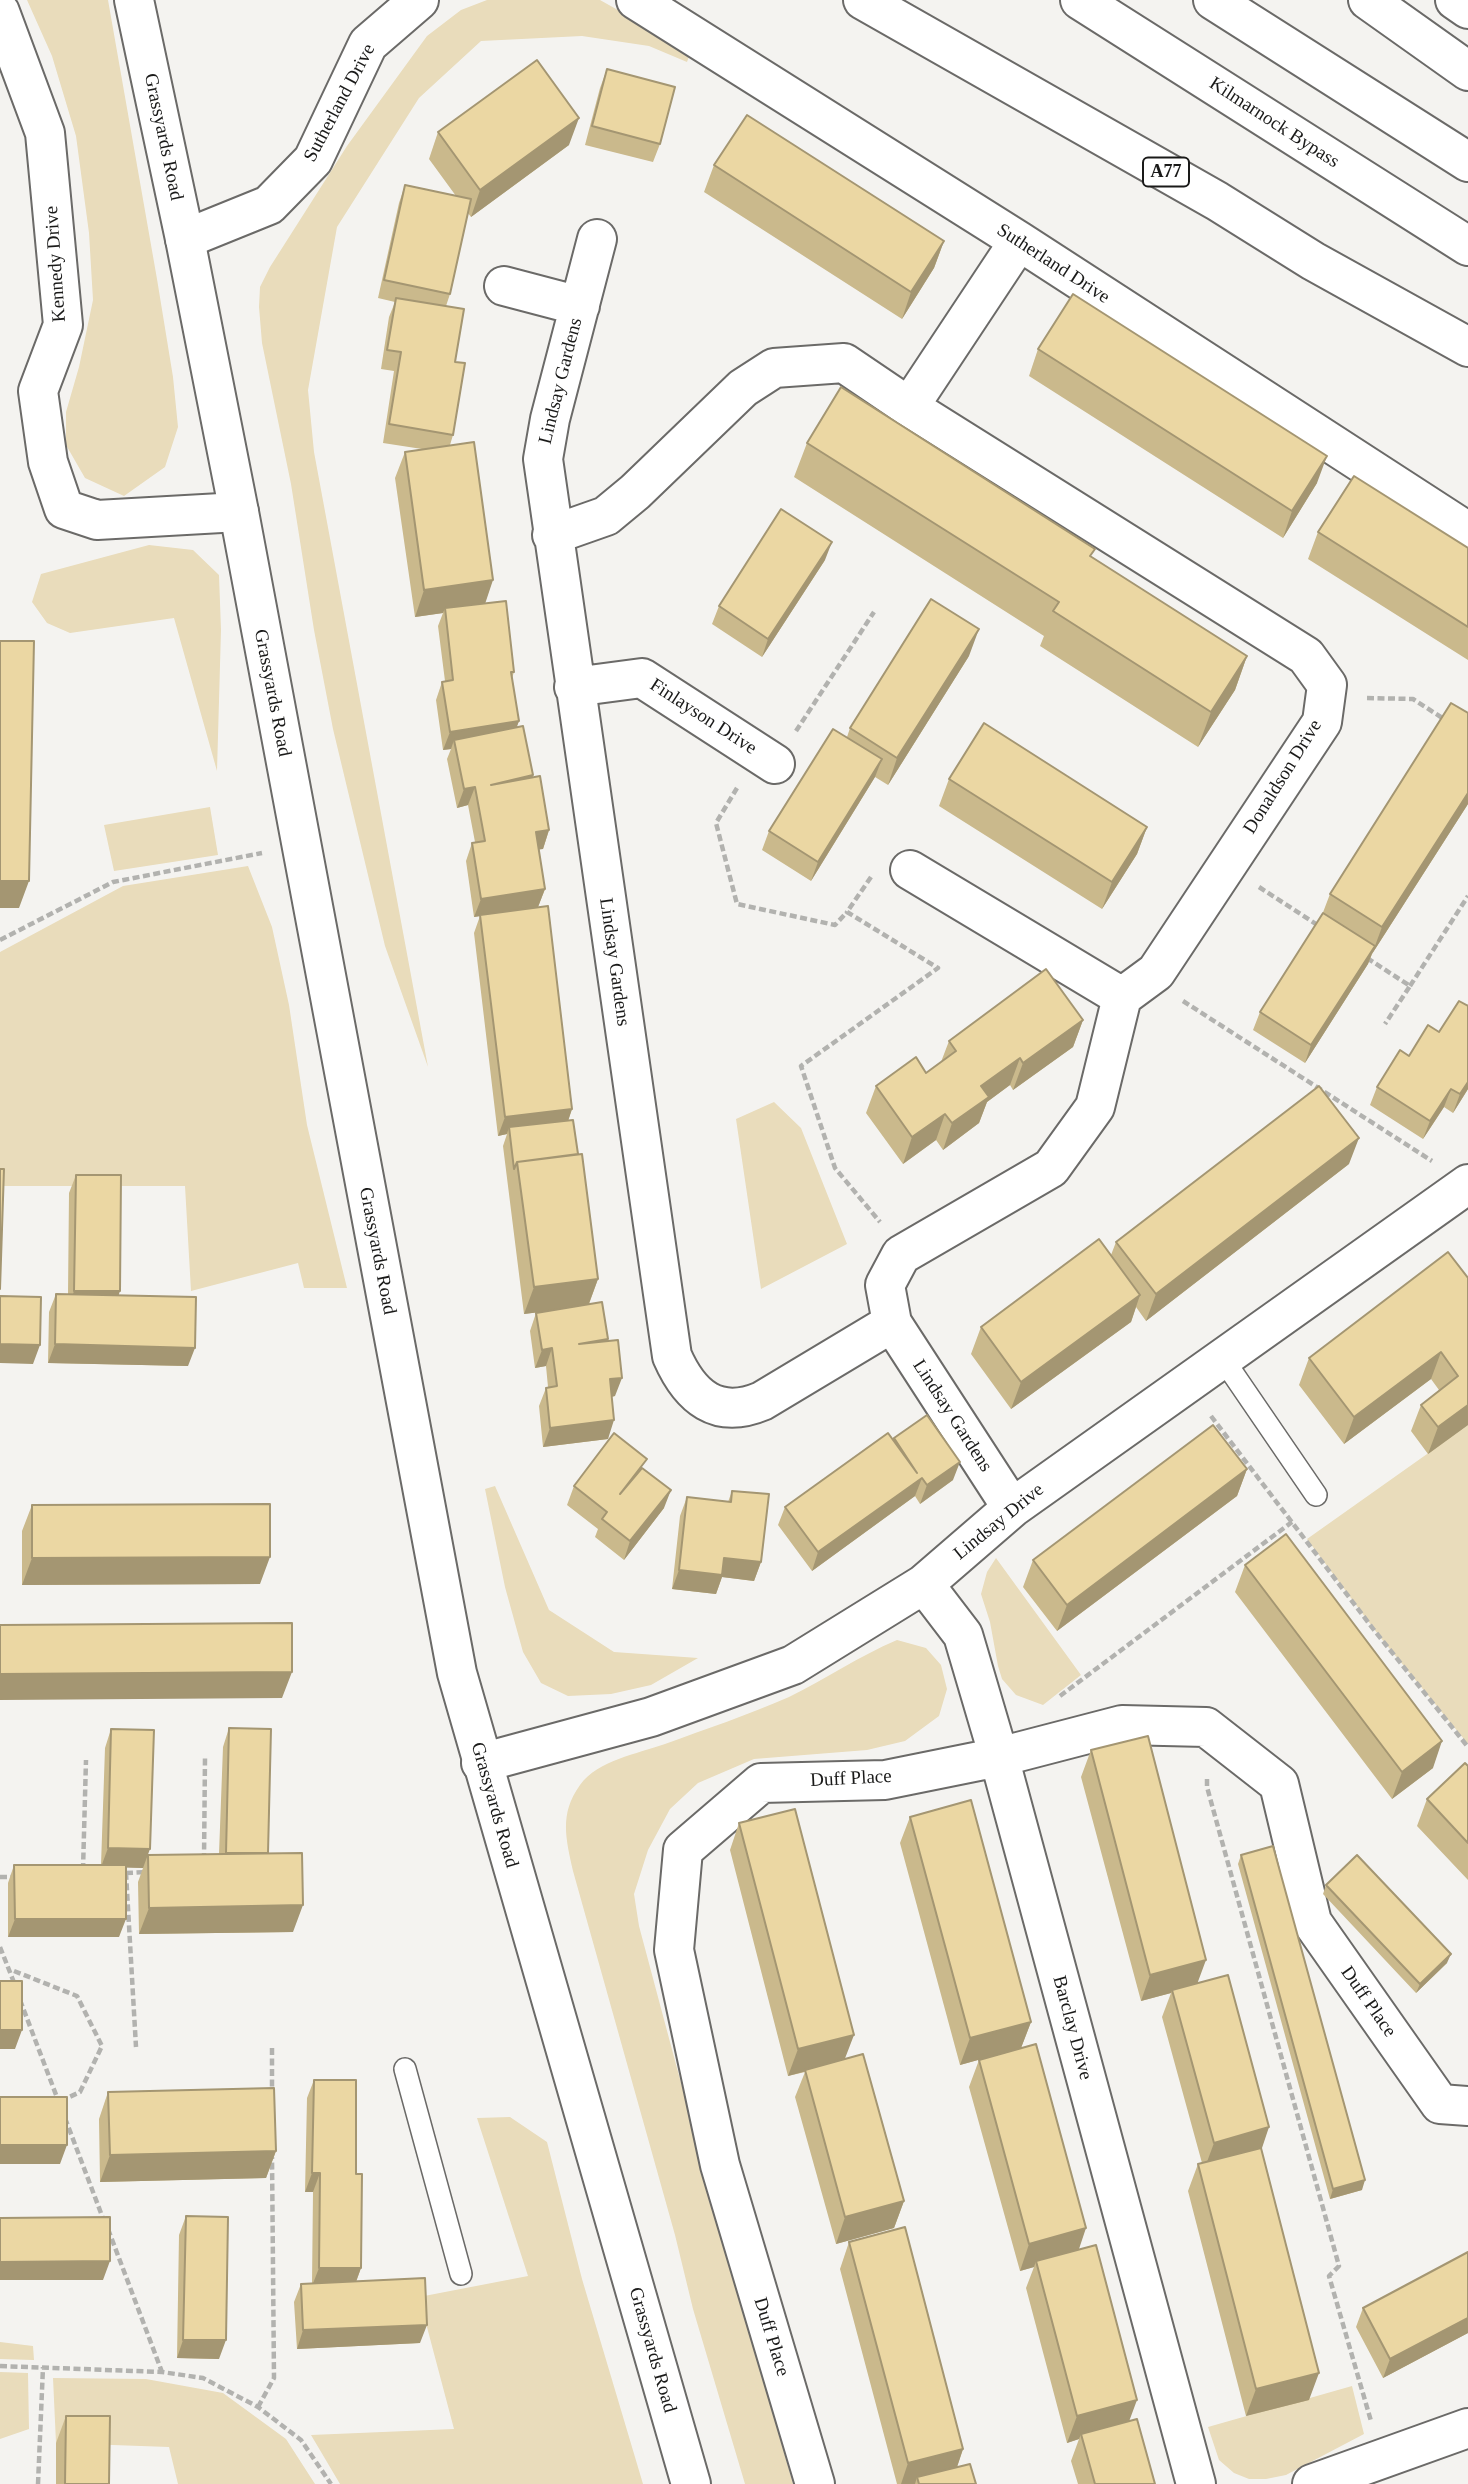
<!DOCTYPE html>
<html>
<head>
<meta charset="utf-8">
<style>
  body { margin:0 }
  canvas { display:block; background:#f4f3f0 }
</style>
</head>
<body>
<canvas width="1468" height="2484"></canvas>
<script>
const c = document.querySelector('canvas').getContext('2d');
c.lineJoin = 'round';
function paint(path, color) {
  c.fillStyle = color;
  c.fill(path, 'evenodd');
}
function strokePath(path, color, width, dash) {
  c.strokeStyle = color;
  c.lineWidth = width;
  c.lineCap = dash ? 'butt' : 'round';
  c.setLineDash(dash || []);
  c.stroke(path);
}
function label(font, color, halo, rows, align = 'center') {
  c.font = font + ' Georgia,serif';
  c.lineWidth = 5;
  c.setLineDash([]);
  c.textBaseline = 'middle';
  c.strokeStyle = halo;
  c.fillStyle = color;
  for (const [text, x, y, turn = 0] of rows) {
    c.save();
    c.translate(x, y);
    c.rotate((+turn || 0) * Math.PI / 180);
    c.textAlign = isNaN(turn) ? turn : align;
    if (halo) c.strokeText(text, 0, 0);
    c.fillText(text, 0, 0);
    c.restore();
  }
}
paint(new Path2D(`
  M27,0H108L157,279L173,377L178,427L165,467L124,496L85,478L66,445V412L79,367L93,300L89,233L76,136L52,56Z
  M487,0H600L691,51L687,62L649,46L582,36L481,41L419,98L337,227L308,390L314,452L428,1067L385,946L333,729L314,630L291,484L262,343L259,307L260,287L270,267L347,146L427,36L461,10Z
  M149,545L193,550L219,575L221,630L217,771L174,618L70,633L47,623L32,602L41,574Z
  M210,807L218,855L114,871L104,825Z
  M248,866L272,927L289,1005L307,1125L347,1288H304L298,1263L191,1291L185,1186H0V952L123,886Z
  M774,1102L801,1128L847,1244L761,1289L736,1119Z
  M1468,1425V1744L1380,1637L1307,1539Z
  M495,1486L549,1610L614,1652L698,1658L651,1685L611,1694L568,1696L541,1683L523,1652L505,1587L485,1489Z
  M996,1558L1081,1675L1043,1705L1016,1695L1002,1679L998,1666L990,1622L981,1594L987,1572Z
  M897,1640L926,1648L941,1665L947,1689L939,1716L905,1741L867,1750L754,1759L698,1783L670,1809L648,1850L634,1894L639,1926C688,2112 740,2298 793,2484H745L693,2309L675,2235L573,1871C566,1839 559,1814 580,1785C598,1760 637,1754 665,1744C706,1729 748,1715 789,1697C826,1679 859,1656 897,1640Z
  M510,2117L547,2142L582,2279L643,2484H340L311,2435L454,2429L419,2297L528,2276L477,2118Z
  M0,2342L33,2346L34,2360L0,2359Z
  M0,2372L28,2373L29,2429L0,2439Z
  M53,2378L146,2379L223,2393L286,2439L315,2484H178L169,2447L56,2443Z
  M1352,2386L1364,2434L1286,2475L1266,2479H1249L1234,2473L1219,2460L1208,2427Z`), '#e9dcbb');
const service = new Path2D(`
  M1223,1359L1316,1495
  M405,2069L461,2274`);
const minor = new Path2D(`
  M636,0L1019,241L1468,532
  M0,12L45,133L63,325L38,391L48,462L64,509L97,520L239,512
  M185,239L269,205L313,160L368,44L419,0
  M597,239L550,419L543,459L672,1356C690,1397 717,1420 762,1401L892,1323L1012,1508
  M504,286L580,306
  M909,407L1019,241
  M552,535L606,516L635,492L743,388L774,368L844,363L909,407L1306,656L1327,685L1322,722L1156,972L1122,997
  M574,687L642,678L775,764
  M910,870L1122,997
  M892,1323L885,1285L901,1255L1051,1168L1095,1107L1122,997
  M924,1584L963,1635L999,1757L1196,2484
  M481,1763L651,1717L793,1665L924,1584L1012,1508L1468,1184
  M815,2484L720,2165L674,1950L683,1850L761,1783L885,1780L999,1757L1122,1725L1206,1727L1279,1784L1312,1922L1440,2104L1468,2106
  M1312,2484L1468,2428`);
const tertiary = new Path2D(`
  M1455,0L1468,9`);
const secondary = new Path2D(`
  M134,0L185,239L239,512L457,1673L691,2484`);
const trunk = new Path2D(`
  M863,0L1217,201L1313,261L1468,347
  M1080,0L1468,246
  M1213,0L1468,162
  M1368,0L1468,71`);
strokePath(service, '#6b6a68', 24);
strokePath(minor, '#6b6a68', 42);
strokePath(tertiary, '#6b6a68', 42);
strokePath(secondary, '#6b6a68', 42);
strokePath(trunk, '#6b6a68', 42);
strokePath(new Path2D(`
  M1367,698L1413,699L1447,721
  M796,731L874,612
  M737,788L716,823L737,904L835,925L847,912
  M871,877L847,912L938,968L801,1066L835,1168L880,1222
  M1259,887L1319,926
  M0,940L113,882L262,853
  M1367,958L1410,986L1385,1024
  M1410,986L1468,896
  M1183,1001L1432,1161
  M1211,1416L1374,1630L1468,1747
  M1060,1696L1292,1522
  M1207,1779V1787L1339,2266L1329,2276L1371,2421
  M204,1860L205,1758
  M83,1870L86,1760
  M126,1873L136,2047
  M126,1873L146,1872
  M0,1877H16
  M0,1947L15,1985
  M14,1971L77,1996L102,2046L80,2092L63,2100
  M20,2000L58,2100
  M272,2048V2092
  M65,2118L104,2221
  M108,2229L162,2372
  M0,2366L162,2372L203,2378L258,2407L301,2440L331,2484
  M258,2407L274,2378L272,2157
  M38,2484L43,2367`), '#b2b2af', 4.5, [7, 3.5]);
strokePath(service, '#fff', 21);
strokePath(minor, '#fff', 38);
strokePath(tertiary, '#fff', 38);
strokePath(secondary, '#fff', 38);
strokePath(trunk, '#fff', 38);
paint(new Path2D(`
  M607,69L660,144L653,162L585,145L600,88Z
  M438,132L569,145L471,217L468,213L450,294L446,306L455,362L453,435L450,445L485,603L514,672L512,678L519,721L516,728L533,775L532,778L549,830L543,849H539L545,889L538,907L520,910L572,1109L568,1121L578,1154L598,1279L589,1304L608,1339L607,1341L615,1396L612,1397L608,1439L543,1447L539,1406L546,1388L548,1387L546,1366L535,1368L530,1331L536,1313L548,1311L524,1314L503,1146L507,1134L498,1136L474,933L480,916L474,917L466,861L472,843L475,842L468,805L457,808L447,759L451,749L443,750L436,700L442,682L445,681L438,626L443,613L415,617L395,478L405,452L422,449L383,443L394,371L381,369L389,317L395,302L378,298L399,203L405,185L456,196L429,159Z
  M714,165L944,241L934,268L902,319L704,192Z
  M1038,349L1317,483L1283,538L1029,376Z
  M807,443L1092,557L1247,656L1235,690L1198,747L1040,646L1044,636L794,477Z
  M1318,532L1468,548V660L1308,559Z
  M825,560L762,657L712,624L719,606Z
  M969,656L888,785L875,777L811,881L762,850L769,831L847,737L850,728Z
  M1468,713V804L1372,954L1368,964L1305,1063L1253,1030L1260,1012L1322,915L1330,894Z
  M949,779L1147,827L1137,854L1102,909L939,806Z
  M1468,1004V1089L1453,1113L1444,1107L1423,1139L1370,1105L1377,1087L1409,1056L1439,1032L1467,1006Z
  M1083,1020L1073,1047L1013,1090L1010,1085L987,1102L979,1123L943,1150L936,1140L903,1164L866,1113L876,1086L926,1073L941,1062L949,1041Z
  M1349,1164L1146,1321L1136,1307L1131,1322L1011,1409L971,1354L981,1327L1111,1255L1116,1242Z
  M76,1175L119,1295L188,1366L48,1363L49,1312L56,1294H68L69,1193Z
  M1468,1278V1425L1428,1454L1411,1431L1421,1405L1439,1390L1431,1379L1344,1444L1299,1385L1309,1358Z
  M894,1438L953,1480L920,1504L915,1496L812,1571L778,1525L785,1507L893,1440Z
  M643,1469L664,1508L624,1560L595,1537L598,1529L567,1505L574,1486Z
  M1247,1469L1237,1496L1057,1631L1023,1587L1033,1560Z
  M732,1491L761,1562L754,1581L722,1577L716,1594L672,1589L680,1516L687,1497L728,1502Z
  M32,1505L260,1584L22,1585V1531Z
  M1245,1565L1433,1768L1392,1799L1235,1592Z
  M229,1728L293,1932L139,1934L138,1882L143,1868L126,1867L119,1937H8V1883L14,1865H101L105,1748L111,1729L148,1855L219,1854L223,1747Z
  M1091,1750L1198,1983L1261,2150L1309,2400L1246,2416L1188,2191L1198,2164L1202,2163L1162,2017L1171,1993L1141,2001L1081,1777Z
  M1468,1766V1880L1417,1826L1427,1799Z
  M910,1817L1031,2022L1021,2048L960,2065L900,1843Z
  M739,1823L845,2059L904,2201L894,2228L836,2244L795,2097L805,2072L788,2076L730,1850Z
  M1241,1855L1362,2190L1330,2199L1238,1864Z
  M1326,1885L1447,1963L1416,1993L1323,1894Z
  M979,2060L1079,2250L1129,2421L1155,2484H1078L1071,2461L1079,2439L1067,2443L1026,2288L1034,2267L1020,2271L969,2087Z
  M314,2080L356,2174L361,2268L356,2282L420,2343L297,2349L294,2302L301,2284H312L313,2192H305L307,2098Z
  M108,2092L276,2151L266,2178L100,2182L99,2119Z
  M186,2216L219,2359L177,2358L179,2235Z
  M849,2242L963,2449L957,2467L976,2484H897L840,2269Z
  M1468,2252V2333L1383,2378L1356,2327L1363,2308Z
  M66,2416L109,2484H56V2443Z`), '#cab98c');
paint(new Path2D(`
  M579,118L569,145L471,217L480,190Z
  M944,241L934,268L902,319L911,292Z
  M1327,456L1317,483L1283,538L1292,511Z
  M832,542L825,560L762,657L768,639Z
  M493,580L484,607L445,608L443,613L415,617L424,590Z
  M979,629L969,656L888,785L897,758Z
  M1247,656L1235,690L1198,747L1211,712Z
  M519,721L512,740H454L451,749L443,750L450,732Z
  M882,759L875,777L811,881L818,862Z
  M533,775L527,793L491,785Z
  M475,787L468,805L457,808L464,789Z
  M1468,793V804L1372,954L1382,927Z
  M1147,827L1137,854L1102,909L1112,882Z
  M549,830L543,849L530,851L536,832Z
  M0,881H29L19,908H0Z
  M545,889L538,907L474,917L481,899Z
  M1375,946L1368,964L1305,1063L1311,1045Z
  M1083,1020L1073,1047L1013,1090L1023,1063Z
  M1020,1058L1010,1085L987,1102L979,1123L943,1150L952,1123L981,1086Z
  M1468,1082V1089L1453,1113L1460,1094Z
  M1451,1089L1444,1107L1423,1139L1430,1121Z
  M572,1109L566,1127H509L507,1134L498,1136L505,1117Z
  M945,1114L936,1140L903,1164L912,1137Z
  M1359,1138L1349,1164L1146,1321L1156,1294Z
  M598,1279L588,1306L524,1314L534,1287Z
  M74,1291H120L114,1309H68Z
  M1140,1295L1131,1322L1011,1409L1021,1382Z
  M0,1344L40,1345L33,1364L0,1363Z
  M55,1344L195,1348L188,1366L48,1363Z
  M552,1348L546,1366L535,1368L542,1350Z
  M1441,1352L1431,1379L1344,1444L1354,1417Z
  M622,1378L615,1396L603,1398L610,1379Z
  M1468,1405V1425L1428,1454L1438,1427Z
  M614,1420L608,1439L543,1447L550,1428Z
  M960,1462L953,1480L920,1504L927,1485Z
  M1247,1469L1237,1496L1057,1631L1067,1605Z
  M922,1478L915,1496L812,1571L818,1552Z
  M671,1490L664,1508L624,1560L630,1541Z
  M270,1557L260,1584L22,1585L32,1558Z
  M724,1558L761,1562L754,1581L722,1577L716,1594L672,1589L679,1570Z
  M292,1672L282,1698L0,1700V1674Z
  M1442,1741L1433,1768L1392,1799L1402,1772Z
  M108,1848L150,1849L143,1868L101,1867Z
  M303,1905L293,1932L139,1934L149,1908Z
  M15,1919H126L119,1937H8Z
  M1451,1954L1447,1963L1416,1993L1420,1984Z
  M1206,1960L1196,1987L1172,1990L1171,1993L1141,2001L1150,1975Z
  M1031,2022L1021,2048L960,2065L970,2038Z
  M0,2030H22L15,2049H0Z
  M854,2035L844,2061L788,2076L798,2049Z
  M1269,2127L1260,2154L1204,2170L1214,2143Z
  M0,2145H67L60,2164H0Z
  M276,2151L266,2178L100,2182L110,2155Z
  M312,2173H320L313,2192H305Z
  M1365,2180L1362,2190L1330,2199L1333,2189Z
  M904,2201L894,2228L836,2244L845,2217Z
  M1086,2228L1077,2255L1036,2261L1034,2267L1020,2271L1029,2244Z
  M110,2261L103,2280H0V2262Z
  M319,2268H361L354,2287L312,2286Z
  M1468,2318V2333L1383,2378L1390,2359Z
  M427,2325L420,2343L297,2349L303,2330Z
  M183,2340H226L219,2359L177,2358Z
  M1319,2373L1309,2400L1246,2416L1256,2389Z
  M1137,2400L1127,2427L1081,2434L1079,2439L1067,2443L1077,2416Z
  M963,2449L954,2476L917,2477L915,2484H901L908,2463Z`), '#a49672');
const building = new Path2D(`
  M537,60L579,118L480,190L438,132Z
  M607,69L675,87L660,144L592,126Z
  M747,115L944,241L911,292L714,165Z
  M405,185L471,199L450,294L384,280Z
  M1073,294L1327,456L1292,511L1038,349Z
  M396,298L464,309L455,362L465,363L453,435L389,424L401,352L387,350Z
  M841,387L1095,549L1090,556L1247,656L1211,712L1053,611L1059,602L807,443Z
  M474,442L493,580L424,590L405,452Z
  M1354,476L1468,548V627L1318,532Z
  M781,509L832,542L768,639L719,606Z
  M931,599L979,629L897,758L850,728Z
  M506,601L514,672H511L519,721L450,732L442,682L453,680L445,608Z
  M0,641H34L29,881H0Z
  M1451,703L1468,713V793L1382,927L1330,894Z
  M984,723L1147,827L1112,882L949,779Z
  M523,726L533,775L491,785L540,776L549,830L536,832L545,889L481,899L472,843L485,841L475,787L464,789L454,740Z
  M833,729L882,759L818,862L769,831Z
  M548,906L572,1109L505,1117L480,915Z
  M1323,913L1375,946L1311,1045L1260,1012Z
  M1046,969L1083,1020L1023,1063L1020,1058L981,1086L989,1097L952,1123L945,1114L912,1137L876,1086L916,1057L926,1073L956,1051L949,1041Z
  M1459,1001L1468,1006V1082L1460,1094L1451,1089L1430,1121L1377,1087L1400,1050L1409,1056L1428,1025L1439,1032Z
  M1319,1086L1359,1138L1156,1294L1116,1242Z
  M573,1120L578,1154L517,1162L514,1169L509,1127Z
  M582,1154L598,1279L534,1287L517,1162Z
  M0,1169H4L0,1289Z
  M76,1175H121L120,1291H74Z
  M1099,1239L1140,1295L1021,1382L981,1327Z
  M1448,1252L1468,1278V1405L1438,1427L1421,1405L1458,1376L1441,1352L1354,1417L1309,1358Z
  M56,1294L196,1297L195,1348L55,1344Z
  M0,1296L41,1297L40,1345L0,1344Z
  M602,1302L608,1339L579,1344L618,1340L622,1378L610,1379L614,1420L550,1428L546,1388L557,1386L552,1348L542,1350L536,1313Z
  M927,1415L960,1462L927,1485L922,1478L818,1552L785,1507L888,1433L917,1473L894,1438Z
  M1213,1425L1247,1469L1067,1605L1033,1560Z
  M614,1433L647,1459L620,1494L642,1468L671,1490L630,1541L602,1519L607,1512L574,1486Z
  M732,1491L769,1494L761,1562L724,1558L722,1575L679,1570L687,1497L731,1502Z
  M270,1504V1557L32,1558V1505Z
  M1286,1534L1442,1741L1402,1772L1245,1565Z
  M292,1623V1672L0,1674V1625Z
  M229,1728L271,1729L268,1853H226Z
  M111,1729L154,1730L150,1849L108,1848Z
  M1148,1736L1206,1960L1150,1975L1091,1750Z
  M1465,1763L1468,1766V1843L1427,1799Z
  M971,1800L1031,2022L970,2038L910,1817Z
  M795,1809L854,2035L798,2049L739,1823Z
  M1273,1846L1365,2180L1333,2189L1241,1855Z
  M302,1853L303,1905L149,1908L148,1855Z
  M1357,1855L1451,1954L1420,1984L1326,1885Z
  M14,1865H126V1919H15Z
  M1228,1975L1269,2127L1214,2143L1172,1990Z
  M0,1981H22V2030H0Z
  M1036,2044L1086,2228L1029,2244L979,2060Z
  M863,2054L904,2201L845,2217L805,2070Z
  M314,2080H356V2174H362L361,2268H319L320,2173H312Z
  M274,2088L276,2151L110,2155L108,2092Z
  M0,2097H67V2145H0Z
  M1261,2148L1319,2373L1256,2389L1198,2164Z
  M186,2216L228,2217L226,2340H183Z
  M110,2217V2261L0,2262V2218Z
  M905,2227L963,2449L908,2463L849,2242Z
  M1096,2245L1137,2400L1077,2416L1036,2261Z
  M1468,2252V2318L1390,2359L1363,2308Z
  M425,2278L427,2325L303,2330L301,2284Z
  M66,2416H110L109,2484H65Z
  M1137,2419L1155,2484H1095L1081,2434Z
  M970,2464L976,2484H919L917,2477Z`);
paint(building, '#ebd7a3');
strokePath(building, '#a49672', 2);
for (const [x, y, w] of [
  [1166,172,46]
]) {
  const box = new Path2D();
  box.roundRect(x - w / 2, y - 14.5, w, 29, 5);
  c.fillStyle = '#fff';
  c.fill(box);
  strokePath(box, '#1a1a19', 2);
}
label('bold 18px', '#1a1a19', null, [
  ["A77",1166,172]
]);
label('19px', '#1a1a19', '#fff', [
  ["Sutherland Drive",340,103,-62],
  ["Kilmarnock Bypass",1274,123,33],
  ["Grassyards Road",163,137,78],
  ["Kennedy Drive",56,264,-94],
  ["Sutherland Drive",1053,264,33],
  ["Lindsay Gardens",561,381,-76],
  ["Grassyards Road",272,693,79],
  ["Finlayson Drive",703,717,33],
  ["Donaldson Drive",1283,777,-58],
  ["Lindsay Gardens",614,962,82],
  ["Grassyards Road",377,1251,79],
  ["Lindsay Gardens",952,1416,57],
  ["Lindsay Drive",999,1522,-39],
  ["Duff Place",851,1779,-3],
  ["Grassyards Road",494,1805,74],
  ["Duff Place",1368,2002,55],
  ["Barclay Drive",1072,2028,75],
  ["Duff Place",771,2337,73],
  ["Grassyards Road",652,2350,74]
]);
</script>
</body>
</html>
